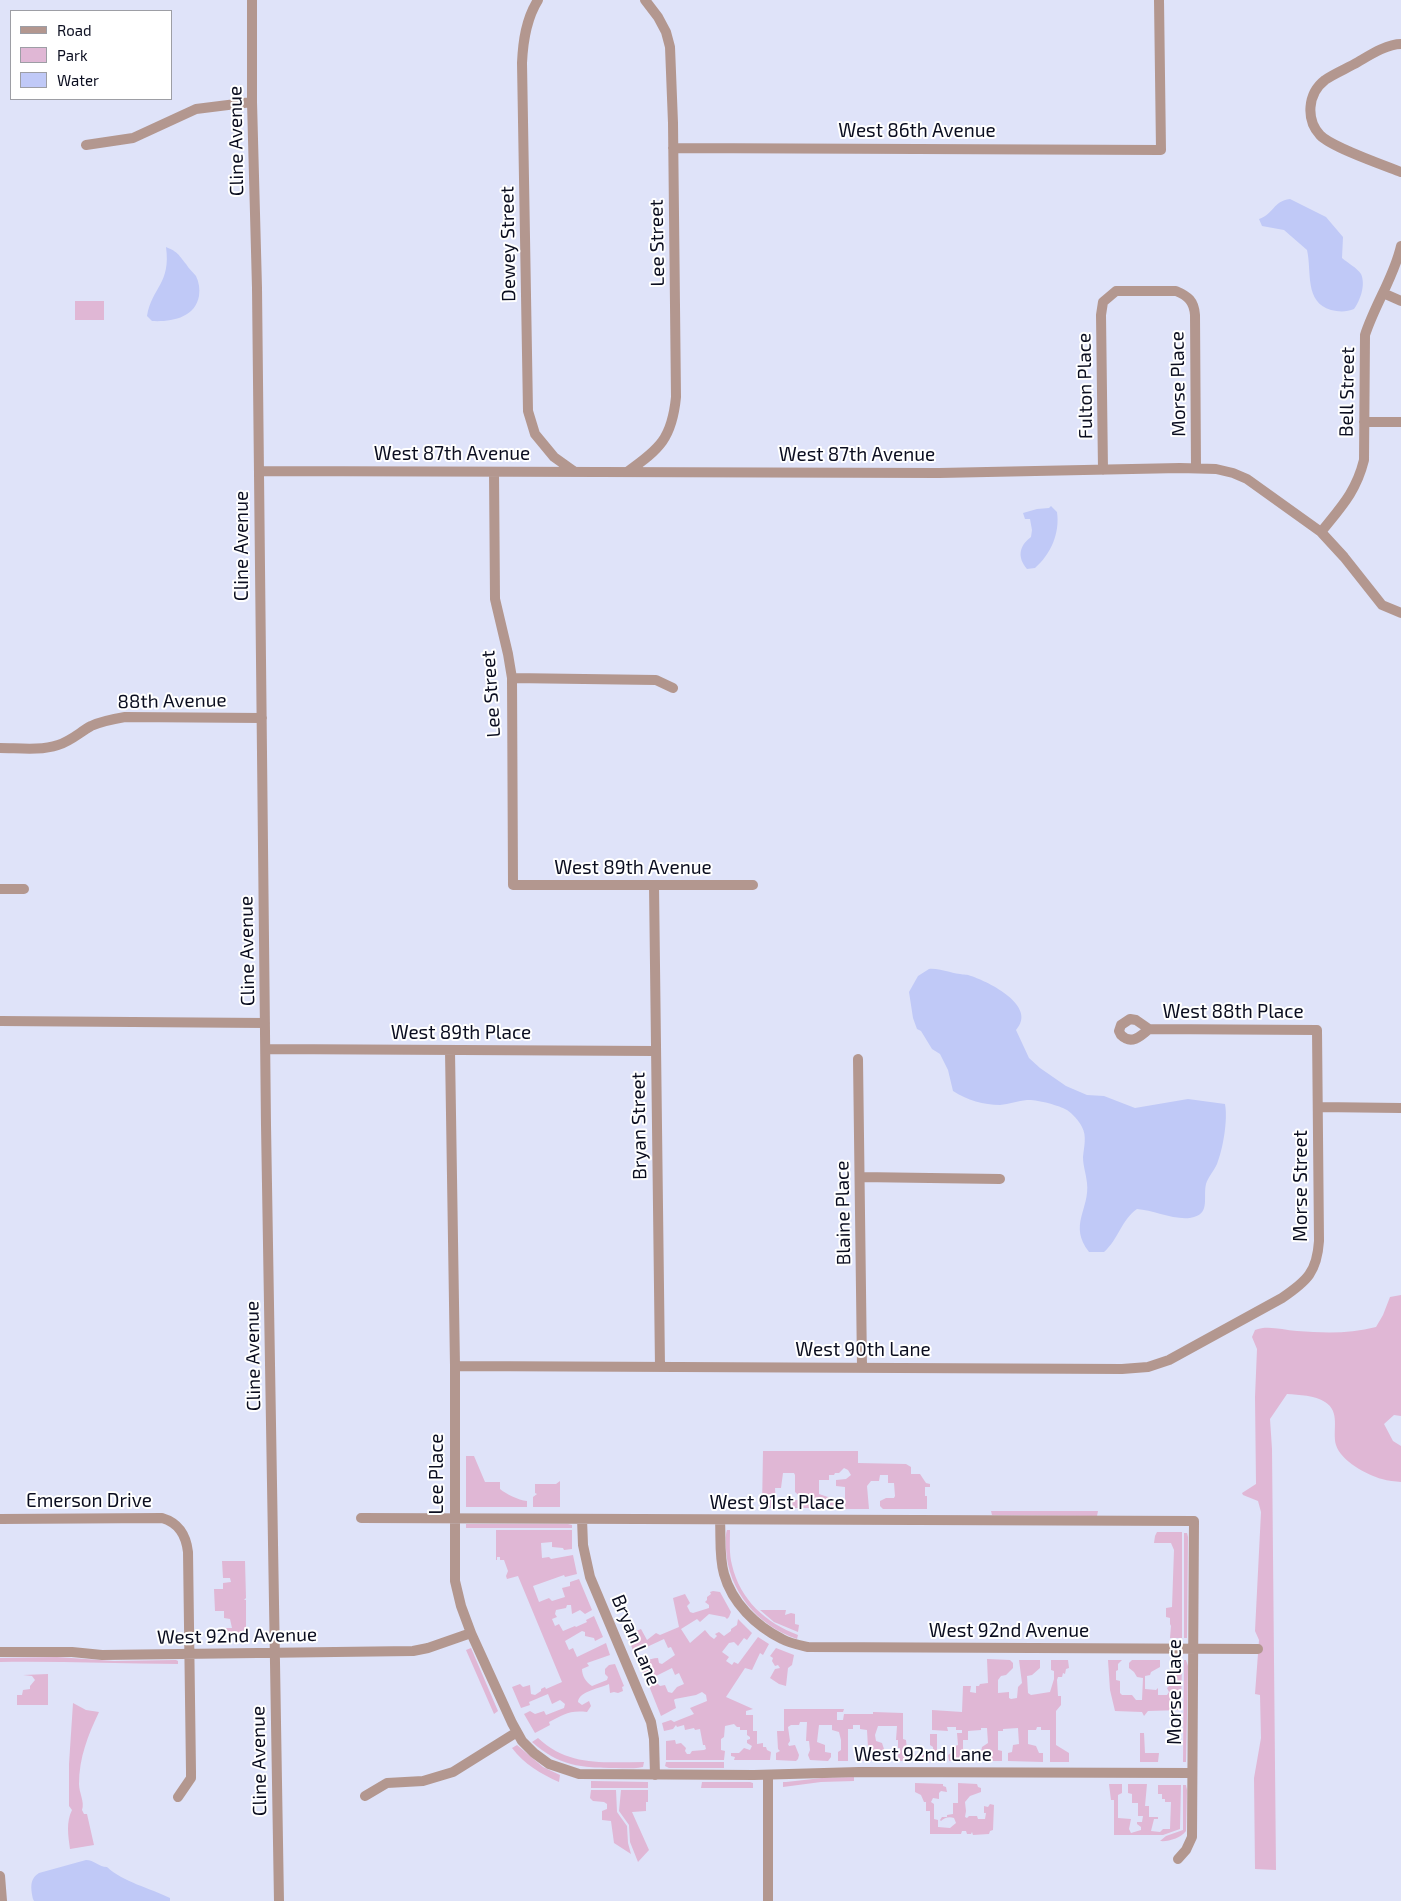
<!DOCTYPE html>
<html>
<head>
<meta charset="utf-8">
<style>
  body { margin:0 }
  #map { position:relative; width:1401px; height:1901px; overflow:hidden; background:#dfe3f9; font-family:"Exo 2",sans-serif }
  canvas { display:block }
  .legend { position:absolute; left:10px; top:10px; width:162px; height:90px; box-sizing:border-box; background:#fff; border:1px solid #9d9ea5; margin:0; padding:6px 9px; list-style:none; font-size:15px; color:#0a0d1f }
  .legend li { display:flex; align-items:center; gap:10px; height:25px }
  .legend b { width:25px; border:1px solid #9d9ea5 }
</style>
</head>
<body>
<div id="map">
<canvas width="1401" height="1901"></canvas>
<ul class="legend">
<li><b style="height:6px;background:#b3978f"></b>Road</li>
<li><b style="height:14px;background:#e0b7d5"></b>Park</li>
<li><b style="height:14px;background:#c0c9f7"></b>Water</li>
</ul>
</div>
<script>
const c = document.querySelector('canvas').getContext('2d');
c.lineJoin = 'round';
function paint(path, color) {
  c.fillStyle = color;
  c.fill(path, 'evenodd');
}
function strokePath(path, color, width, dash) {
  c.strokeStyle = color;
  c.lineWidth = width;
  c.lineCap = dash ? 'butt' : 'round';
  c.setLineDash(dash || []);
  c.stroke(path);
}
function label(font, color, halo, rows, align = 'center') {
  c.font = font + ' "Exo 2",sans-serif';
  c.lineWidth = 4;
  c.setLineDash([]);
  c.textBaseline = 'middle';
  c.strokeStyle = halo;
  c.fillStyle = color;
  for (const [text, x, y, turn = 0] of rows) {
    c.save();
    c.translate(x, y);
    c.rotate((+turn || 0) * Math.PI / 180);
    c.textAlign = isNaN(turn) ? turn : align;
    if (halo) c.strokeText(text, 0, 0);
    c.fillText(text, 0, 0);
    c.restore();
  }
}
paint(new Path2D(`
  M75,301H104V320H75Z
  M1401,1295V1416L1394,1415L1384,1424L1393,1441L1401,1446V1482C1395,1481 1388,1481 1382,1479C1367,1475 1341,1461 1336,1445C1332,1430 1341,1412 1325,1402C1315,1395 1299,1395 1287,1394L1270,1419L1272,1449L1276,1870L1255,1869L1254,1778L1261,1738L1260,1695L1255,1694L1259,1640L1255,1631L1261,1512L1258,1501L1243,1495L1242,1493L1256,1484L1255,1397L1257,1349L1252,1337L1255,1330C1268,1325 1282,1330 1297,1331C1323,1333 1350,1334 1376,1327L1383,1315L1390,1297Z
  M763,1451H858V1463L906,1464L911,1467V1474H920L926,1483L930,1484V1487H925V1496H927V1509H883L880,1506V1501L886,1498H894L895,1496L894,1483H888V1475H880L879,1481H871L867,1486L869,1509H845V1487L836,1486V1480L846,1479L851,1475L848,1470L844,1468L839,1473H835L834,1475H829V1480H819V1494L834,1499V1508H788V1501L803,1499L795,1492V1475L794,1473H783L781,1488H775L776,1504L781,1508H762Z
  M466,1456H474L485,1482H500V1489C506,1494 518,1500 527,1501V1507H466Z
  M560,1481V1507H533V1497L537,1494L535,1493V1484H556Z
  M991,1511H1098L1097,1516L992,1515Z
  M466,1524H568L572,1525V1528H466Z
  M496,1530H572V1549L564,1550L563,1548L552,1547V1542L541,1543L542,1558L549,1557L551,1559L573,1555L577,1574L565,1577L564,1575L533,1586L539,1602L549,1598L552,1601L565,1597L562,1588L570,1586V1582L579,1579L592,1610L585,1614L580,1610L572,1614L571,1605H567L566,1608L556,1610L555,1614L557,1617L552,1619L555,1626L559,1624L563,1631L575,1626L576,1627L587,1622L586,1620L594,1616L603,1637L595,1641L594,1638L585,1636V1632L582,1631L565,1641L569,1650L573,1648L577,1657L606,1643L610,1655L587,1663L589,1666L582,1669C582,1676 586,1682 592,1686L607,1680L608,1677L605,1674V1669L609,1665L615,1664L624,1686L622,1687L623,1691L618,1693L614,1692L610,1693L609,1684C601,1688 579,1691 578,1702L582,1705L589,1701L591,1706L587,1712C568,1710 564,1715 549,1722L550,1725L535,1733L524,1714L530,1711L535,1714L544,1711L546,1715L564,1708L565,1704L560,1700L552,1704L548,1694L529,1702L530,1705L521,1708L512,1687L520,1684L523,1687L530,1685L531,1694L535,1695L541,1691V1689L545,1687L546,1689L562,1682L518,1576L507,1579L506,1576L508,1571L504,1560H500V1557H497V1560H496Z
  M727,1530H730C730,1542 729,1554 732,1565C740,1600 766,1623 798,1635L797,1639C758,1626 728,1591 726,1549C726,1543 725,1536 727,1530Z
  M1157,1532H1182V1638H1170L1171,1626L1170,1624V1618L1166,1617V1608L1172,1607L1174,1550L1171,1543H1154L1155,1536Z
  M1184,1533H1187L1188,1537L1187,1638H1184Z
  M222,1561H245L246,1598L244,1600H246V1635H226V1628H232L230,1619L224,1618V1611H215L214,1589H223V1583L231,1582L230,1578H223Z
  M713,1591L720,1592L731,1612L729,1617L727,1619L725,1617L709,1614L700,1622L697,1619L681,1629L690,1643L705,1630L710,1636L714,1639L717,1636L715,1634L719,1632L724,1636L731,1631V1629L737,1625L738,1619L752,1633L747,1640L744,1638L738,1646L734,1642L729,1643L722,1652L729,1657L726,1661L732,1665L734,1662L738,1664L758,1637L769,1644L763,1655L760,1653L752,1670L745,1668L726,1697L753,1709L746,1711V1715H753V1731H757V1744L763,1743V1747H766L767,1750L771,1752L770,1760H734L735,1757L731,1756V1753H739L744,1748L750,1750L752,1746L747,1743V1740L750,1739V1737L747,1735V1730H740V1727H737L734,1724L725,1726L724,1737L721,1739V1750L725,1751L724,1760H666V1741L675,1740L676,1744L681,1743L686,1748L685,1751L687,1754H690L692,1751L704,1750L706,1749L705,1745H703L700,1729L695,1730L694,1728L685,1730L684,1725L677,1727L676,1725L673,1729L664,1731L662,1723L671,1720L674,1722L694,1714L690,1708L707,1701L706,1695L702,1692L696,1695L675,1699L674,1700L676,1708L661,1716L649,1686L657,1683L660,1686L665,1685L668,1692L672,1693L677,1687L684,1684L679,1673L675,1675L672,1668L646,1681L639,1663L643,1660C649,1661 652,1658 658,1658L659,1663L662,1664L675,1655L671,1647L668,1648L664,1639L634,1653L627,1635L629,1634V1631L634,1629L636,1631L641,1629L647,1640L656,1633L660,1635L679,1627L673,1598L685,1594L690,1603L687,1606L690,1612L693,1613L709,1608V1605L705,1602L707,1600V1597L711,1594L710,1592Z
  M760,1610H786L785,1615L791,1613L795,1614V1624L799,1625L798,1632L774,1622Z
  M471,1648L498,1711L494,1714L466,1650Z
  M776,1648L794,1655L792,1665L788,1668L786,1686L779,1684L770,1678L775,1669L780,1668L778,1665L775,1666L772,1661L773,1658L770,1656Z
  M57,1657L114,1661L176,1660L178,1661V1664C119,1664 59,1661 0,1662V1658Z
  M987,1659L1010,1660L1013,1663V1668L1006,1675L1001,1676L998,1680V1693L1009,1692V1698L1011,1699L1017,1698L1018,1687L1022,1683L1019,1660H1040V1668L1032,1675L1027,1676L1028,1693L1031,1695L1050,1692L1054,1679V1671L1051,1670V1660H1068L1069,1668L1066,1669L1065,1674L1063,1673L1062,1677H1058L1057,1680L1058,1696H1061V1705L1056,1711V1745L1069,1753V1762H1050V1730H1041V1727H1037L1036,1730H1028V1744L1036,1746L1039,1753H1043V1762L1008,1761V1753L1012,1752L1013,1745L1019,1744L1018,1728L1003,1729V1731H998V1750L1002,1751V1761H977V1753L981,1752L982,1747L988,1743L987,1728H981V1730L968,1731V1740H963V1749H966L965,1761H949L948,1755L951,1753L952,1747L958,1745L957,1733H962V1730H956V1727H947L948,1731L932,1730V1710L962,1712L963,1686H971L970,1692L976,1693V1686H979L980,1684L988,1683Z
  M1108,1660H1122L1118,1664V1670L1116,1671V1680L1120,1681V1693L1122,1695H1132L1136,1700H1142L1143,1678L1137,1677L1134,1672L1129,1668V1663L1132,1660H1160V1667L1151,1672L1150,1675L1145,1676V1689L1156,1690L1158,1688V1695H1167L1169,1692L1167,1688L1170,1685V1660H1182L1181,1710L1148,1711L1144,1716L1142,1712L1115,1711L1110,1690Z
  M1184,1660H1186L1188,1666L1186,1762H1183Z
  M48,1674V1705H17V1695H22L23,1690L30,1689V1686L35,1680L32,1676L23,1675Z
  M73,1703L86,1710L99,1712C88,1735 79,1758 79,1784C79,1793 85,1802 82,1810L84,1814H87L94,1845L70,1849C68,1835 66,1822 72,1810L69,1806V1764Z
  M784,1709H844L843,1712H837V1720H843L844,1714H873V1712L903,1713V1739L906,1740L908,1761H899L898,1756L900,1748H898V1740H896L897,1726H878L875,1735L876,1741L882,1743L885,1752L889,1754L887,1761H859L854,1757L856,1750L867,1751L870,1750L868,1748L867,1730L860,1729V1725H853V1729H848V1761H838V1752L841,1750V1740L839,1732L832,1730V1725H819L817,1742L825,1745V1752L831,1753V1757L828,1761L810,1760L808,1755L810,1750L809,1741H806L807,1722H800L799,1725H791L788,1727L790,1741L788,1744L789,1746L795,1745L799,1755L798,1759L796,1761L776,1760V1753L780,1751L778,1749L777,1731H784Z
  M1140,1733H1144L1145,1753H1159L1158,1762H1140Z
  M930,1734H937V1750H939V1761H918L915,1755L924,1751H933V1747L930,1745Z
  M538,1738C569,1767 604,1762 644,1762L643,1767C635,1769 625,1768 616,1768C581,1768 559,1766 532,1742Z
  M517,1745L543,1767L560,1775L559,1782C541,1774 524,1764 512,1748Z
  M666,1762H724V1768H669L665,1766Z
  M854,1777V1781L821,1782L783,1787V1782H786L822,1778Z
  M591,1781L648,1782V1788H591Z
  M702,1782H750L753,1783V1788H701Z
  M915,1783L943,1784V1786L946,1787L947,1792L941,1791L939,1793V1799L933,1798L931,1802L934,1804V1819L938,1820V1827L950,1828L956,1823L954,1818C949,1816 944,1818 941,1821L940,1820L942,1817H947V1815L953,1814V1803H958V1783L977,1784L978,1787L981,1788V1792L970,1796L965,1802L966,1811L965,1817L967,1818L969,1816H977L978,1819H985L986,1813H984V1806L988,1807L990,1804L994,1805L993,1830L990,1831L989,1834L973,1835L972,1832L971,1834H967L966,1831H962L961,1834H930V1811H926V1802H924L921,1795L915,1792Z
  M1109,1784H1122V1793L1118,1795V1818L1131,1819L1129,1829L1131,1833L1141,1830V1827L1137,1824V1822H1142L1143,1816H1138V1803H1132V1794L1128,1793V1784H1147L1145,1806H1149V1817H1158V1819H1154L1151,1831L1160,1832L1163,1829H1170L1171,1802H1165V1799H1162V1794H1158V1785H1181L1180,1829L1163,1835H1114V1800H1111Z
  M1183,1785H1186L1187,1790L1186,1831C1181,1838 1168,1842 1160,1841L1166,1836L1183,1830Z
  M591,1790H616L617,1812L627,1826L628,1843L631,1854L614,1843L611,1821L602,1820V1811L607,1809V1804L604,1802L593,1801L590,1798Z
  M621,1790H648V1802H646V1811L632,1812L649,1850L638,1862L630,1842L629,1825L619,1811Z`), '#e0b7d5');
paint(new Path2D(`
  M1290,199L1326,217L1343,237L1342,258C1348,263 1357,268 1361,274C1366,285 1360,301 1354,309C1347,312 1339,312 1331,310C1304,302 1312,272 1307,250L1284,230L1262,226L1259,219C1274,214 1273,201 1290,199Z
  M166,247C178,252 178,254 186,264C189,269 193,272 196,276C199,282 200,289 199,296C195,318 171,322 152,321L147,316C152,287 171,284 166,247Z
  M1051,506L1057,512C1060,533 1051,554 1035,568L1027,569C1017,557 1019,546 1031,537L1032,530L1030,519H1025L1023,513L1037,509L1049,508Z
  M929,969C940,968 949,973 960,974C964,975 967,974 971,976C989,982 1038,1006 1016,1030L1029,1058L1040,1068L1066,1086L1087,1095L1104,1096L1135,1108L1188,1099L1225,1104C1228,1120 1223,1149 1217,1164C1214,1171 1208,1177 1206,1184C1203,1197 1210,1213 1194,1217C1178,1222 1154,1210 1137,1209C1122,1219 1118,1240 1104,1252H1089C1068,1225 1090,1209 1087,1183C1086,1173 1083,1166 1083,1157C1084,1147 1087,1136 1082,1127C1080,1122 1072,1113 1067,1110C1059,1105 1035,1099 1027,1100C1018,1101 1009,1104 1000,1105C984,1105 967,1100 953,1091L948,1070L940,1054L932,1049L921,1031L917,1029L913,1018L909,992L918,976Z
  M86,1860C94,1860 99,1867 107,1867C123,1882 150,1888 170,1898V1901H34L33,1899C31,1889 29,1879 39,1873Z`), '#c0c9f7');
strokePath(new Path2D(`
  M252,0V102L257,288L266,1125L279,1901
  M538,0C526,19 523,41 522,63L528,411L535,434L554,457L575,472
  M1401,44C1387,44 1370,55 1358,62C1348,68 1335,73 1325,80C1307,94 1306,120 1320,135C1331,147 1383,165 1401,172
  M86,145L133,138L196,109L252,102
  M673,148L1161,150L1159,0
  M1383,293L1401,301
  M1364,422H1401
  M1103,470L1101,315L1103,302L1116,291H1176C1188,296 1194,301 1195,315L1196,468
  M259,471L939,473L1180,468L1216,469L1233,473L1247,479L1321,532L1344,557L1382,605L1401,613
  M494,472L495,599L508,654L512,678L513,885H753
  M627,472C660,449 672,438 676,397L673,123L670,47L666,32L658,17L645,0
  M1321,532C1341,507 1356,492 1364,460L1365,335C1375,304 1394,277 1401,246
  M512,678L656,680L673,688
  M0,748C18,748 40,751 58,745C71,741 80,732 91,726C102,721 113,719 125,717L262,718
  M654,885L660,1367
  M0,889H24
  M0,1021L265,1023
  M266,1049L655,1051
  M450,1051L455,1366V1581L461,1606L471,1633L512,1723L522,1741L534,1753L549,1764L579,1774L754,1775L859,1772L1192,1773
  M858,1059L862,1367
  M1318,1107L1401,1108
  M860,1177L1000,1179
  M455,1366L1122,1369L1148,1367L1169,1360L1282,1298C1307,1281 1317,1272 1319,1241L1317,1030L1149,1029L1136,1020L1130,1019L1121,1025L1119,1031L1121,1035C1131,1045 1140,1037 1149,1029
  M361,1518L1194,1521L1192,1837L1186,1850L1178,1859
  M0,1519L162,1518C179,1523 186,1535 188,1552L191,1772V1778L178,1797
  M582,1519L583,1545L590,1577L651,1722L654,1739L655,1775
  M720,1520C721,1538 719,1557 724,1574C732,1603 756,1626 782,1639C789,1643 799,1645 808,1647L1258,1649
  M0,1652H72L102,1655L413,1651L428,1648L471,1633
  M768,1775V1901
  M365,1796L387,1783L423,1781L453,1772L517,1732
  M0,1876L2,1901`), '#b3978f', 10);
label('19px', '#0a0d1f', '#fff', [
  ["West 86th Avenue",917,131],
  ["Cline Avenue",236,141,-91],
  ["Lee Street",657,243,-91],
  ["Dewey Street",508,244,-91],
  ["Morse Place",1178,384,-91],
  ["Fulton Place",1085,386,-91],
  ["Bell Street",1347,392,-89],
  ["West 87th Avenue",452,454],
  ["West 87th Avenue",857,455],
  ["Cline Avenue",242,546,-90],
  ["Lee Street",491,694,-94],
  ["88th Avenue",172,701,-1],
  ["West 89th Avenue",633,868],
  ["Cline Avenue",247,951,-91],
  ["West 88th Place",1233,1012],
  ["West 89th Place",461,1033],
  ["Bryan Street",639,1126,-91],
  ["Morse Street",1301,1186,-90],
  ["Blaine Place",843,1213,-91],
  ["West 90th Lane",863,1350],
  ["Cline Avenue",253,1356,-91],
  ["Lee Place",437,1474,-90],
  ["Emerson Drive",89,1501],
  ["West 91st Place",777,1503],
  ["West 92nd Avenue",1009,1631],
  ["West 92nd Avenue",237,1636,-1],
  ["Bryan Lane",636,1640,67],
  ["Morse Place",1175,1692,-90],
  ["West 92nd Lane",923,1755],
  ["Cline Avenue",259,1761,-91]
]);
</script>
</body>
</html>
